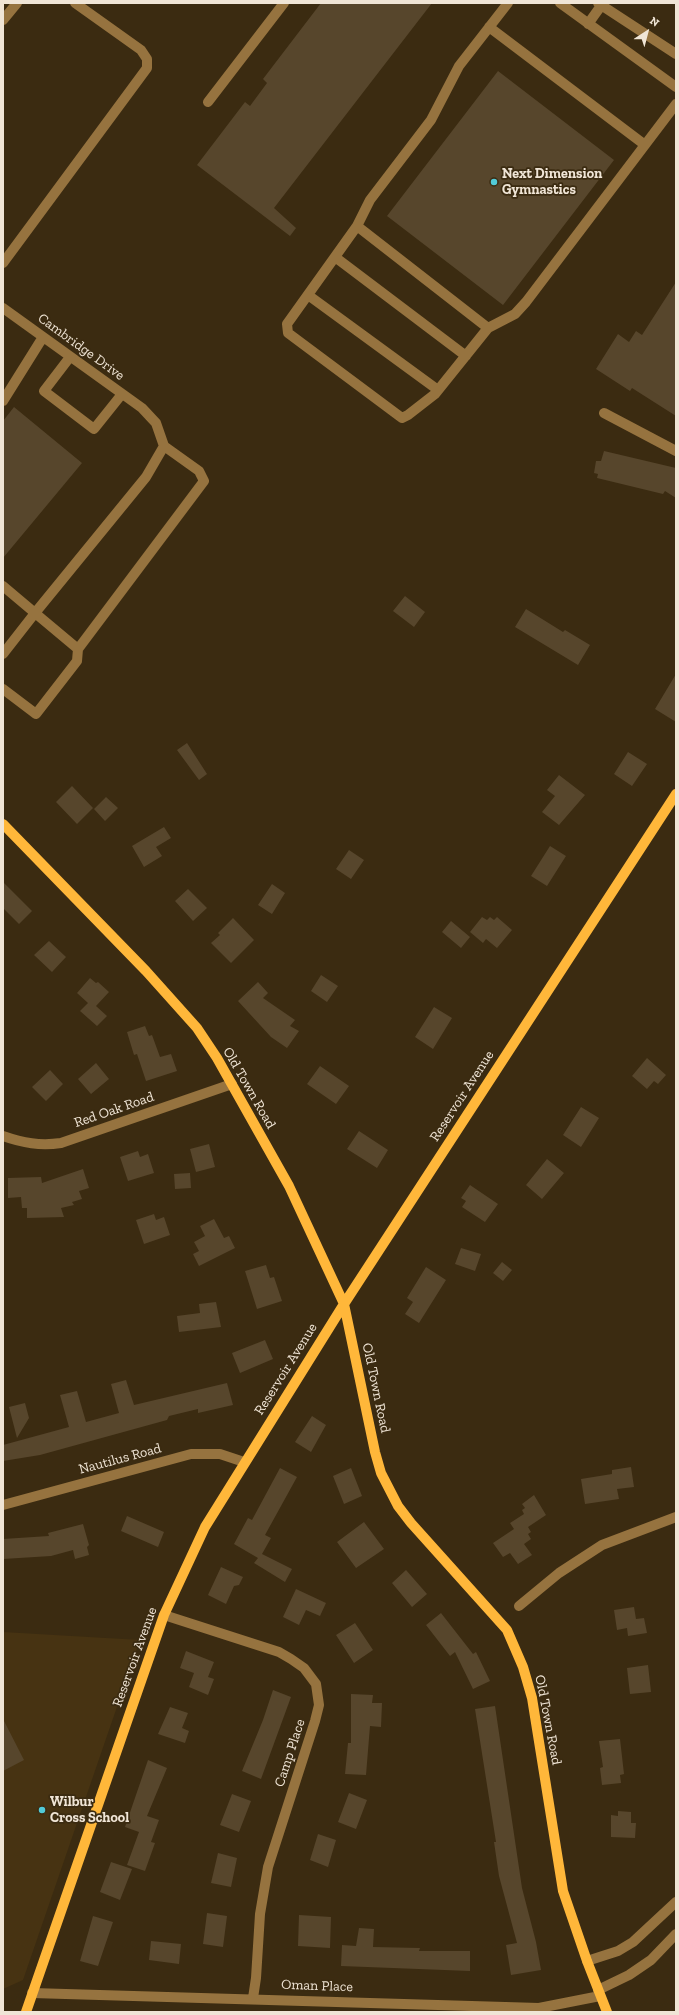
<!DOCTYPE html>
<html>
<head>
<meta charset="utf-8">
<style>
  body { margin:0 }
  #map { position:relative; width:679px; height:2015px; overflow:hidden; background:#3b2b11; font-family:"Zilla Slab",serif }
  canvas { display:block }
  .frame { position:absolute; inset:0; border:4px solid #f0e5d6; pointer-events:none }
  .north { position:absolute; left:627px; top:12px; width:40px; height:40px; -webkit-text-stroke:3px #3b2b11; paint-order:stroke; rotate:36deg; font-size:11px; font-weight:700; line-height:16px; text-align:center; color:#f0e5d6 }
  .north::after { content:''; display:block; margin:auto; width:14px; height:18px; background:#f0e5d6; clip-path:polygon(50% 0,100% 100%,50% 72%,0 100%) }
</style>
</head>
<body>
<div id="map">
<canvas width="679" height="2015"></canvas>
<div class="frame"></div>
<div class="north">N</div>
</div>
<script>
const c = document.querySelector('canvas').getContext('2d');
c.lineJoin = 'round';
function paint(path, color) {
  c.fillStyle = color;
  c.fill(path, 'evenodd');
}
function strokePath(path, color, width, dash) {
  c.strokeStyle = color;
  c.lineWidth = width;
  c.lineCap = dash ? 'butt' : 'round';
  c.setLineDash(dash || []);
  c.stroke(path);
}
function label(font, color, halo, rows, align = 'center') {
  c.font = font + ' "Zilla Slab",serif';
  c.lineWidth = 3.5;
  c.setLineDash([]);
  c.textBaseline = 'middle';
  c.strokeStyle = halo;
  c.fillStyle = color;
  for (const [text, x, y, turn = 0] of rows) {
    c.save();
    c.translate(x, y);
    c.rotate((+turn || 0) * Math.PI / 180);
    c.textAlign = isNaN(turn) ? turn : align;
    if (halo) c.strokeText(text, 0, 0);
    c.fillText(text, 0, 0);
    c.restore();
  }
}
paint(new Path2D(`
  M3,1632L140,1640L23,1980L3,1989Z`), '#473312');
paint(new Path2D(`
  M321,3H432L274,208L296,228L290,236L197,165L245,102L250,106L267,83L263,79Z
  M498,71L614,160L503,305L387,216Z
  M676,282V416L632,388L630,391L596,369L618,334L629,342L636,331L642,335Z
  M14,407L82,463L3,558V421Z
  M604,451L676,468V498L665,491L663,494L597,478L598,474L594,473L596,461H601Z
  M405,596L425,612L414,627L393,611Z
  M526,609L563,632L565,630L590,645L578,665L515,627Z
  M676,674V722L655,709Z
  M187,743L207,774L199,780L177,750Z
  M628,752L647,764L632,786L614,774Z
  M559,775L585,795L559,825L542,812L555,796L547,790Z
  M72,786L93,808L77,824L56,802Z
  M106,797L118,808L105,821L94,809Z
  M164,827L171,838L156,847L162,856L144,867L132,846Z
  M550,846L566,856L547,886L531,876Z
  M349,850L364,860L351,879L336,869Z
  M3,882L32,911L19,924L3,908Z
  M272,884L285,893L272,914L258,905Z
  M188,889L207,908L193,921L175,901Z
  M482,917L487,920L490,917L494,920L497,917L512,930L497,948L486,939L483,943L470,932Z
  M233,918L254,940L231,963L211,943L220,935L218,933Z
  M451,921L470,937L461,948L442,932Z
  M49,941L66,957L52,972L34,955Z
  M321,975L338,986L327,1002L311,991Z
  M90,978L96,983L98,982L109,992L96,1006L107,1016L97,1026L80,1011L88,1003L77,993Z
  M258,982L268,993L263,998L295,1020L290,1026L299,1031L287,1048L271,1037L238,1001Z
  M434,1007L452,1018L433,1049L415,1037Z
  M145,1026L149,1036L152,1035L160,1057L171,1054L177,1071L146,1081L137,1054L134,1055L127,1032Z
  M647,1058L666,1075L658,1084L654,1081L647,1089L632,1076Z
  M96,1063L109,1079L91,1094L78,1079Z
  M320,1066L349,1086L336,1104L307,1084Z
  M50,1070L63,1084L46,1101L32,1087Z
  M581,1107L599,1118L581,1147L563,1135Z
  M359,1131L388,1150L377,1168L347,1149Z
  M209,1144L215,1167L196,1172L190,1149Z
  M138,1151L140,1157L148,1154L154,1173L128,1181L120,1157Z
  M547,1159L564,1173L542,1199L526,1185Z
  M83,1169L89,1188L79,1191L82,1199L72,1202L74,1205L61,1208L64,1217L27,1218V1208H22L21,1197L8,1198V1178L41,1177L42,1183Z
  M190,1173L191,1188L175,1189L174,1174Z
  M470,1185L498,1204L485,1222L462,1207L466,1201L461,1198Z
  M154,1214L156,1220L164,1217L170,1235L144,1244L136,1220Z
  M214,1219L224,1238L229,1236L235,1248L199,1266L193,1254L199,1251L194,1242L205,1236L200,1226Z
  M461,1248L481,1254L475,1271L455,1264Z
  M502,1262L512,1270L503,1281L493,1273Z
  M266,1265L270,1278L274,1277L282,1301L257,1309L245,1271Z
  M426,1267L446,1280L419,1323L405,1314L413,1302L407,1298Z
  M216,1302L221,1327L179,1332L177,1316L200,1313L199,1304Z
  M265,1340L273,1359L240,1373L232,1353Z
  M126,1380L134,1405L227,1383L233,1405L198,1413V1409L169,1416L167,1420L40,1455L3,1461V1445L69,1427L60,1395L77,1391L86,1422L119,1413L111,1384Z
  M25,1403L29,1418L17,1438L9,1407Z
  M312,1416L326,1425L311,1452L295,1442Z
  M631,1467L634,1487L617,1489L619,1499L585,1504L581,1479L612,1474V1470Z
  M280,1468L297,1477L265,1535L271,1538L262,1554L292,1569L285,1582L254,1563L258,1558L234,1544L248,1518L252,1520Z
  M351,1468L362,1496L344,1504L333,1476Z
  M534,1495L546,1515L528,1527L531,1532L528,1534L531,1539L524,1544L532,1555L518,1564L510,1553L503,1557L493,1543L514,1529L510,1523L524,1514L522,1510L525,1508L522,1504Z
  M127,1516L164,1532L158,1547L121,1531Z
  M364,1522L384,1549L356,1568L337,1542Z
  M83,1524L89,1545L87,1547L89,1555L75,1559L73,1550L51,1556L3,1559V1539L49,1536L48,1533Z
  M221,1567L243,1577L239,1585L234,1586L226,1604L208,1595Z
  M406,1570L427,1594L412,1607L392,1583Z
  M296,1589L326,1603L320,1616L306,1610L299,1625L283,1617Z
  M634,1607L636,1619L644,1618L647,1633L628,1636L627,1628L617,1630L614,1610Z
  M441,1613L473,1654L476,1652L490,1681L473,1689L455,1652L450,1656L426,1625Z
  M355,1623L373,1650L354,1663L336,1635Z
  M186,1651L214,1662L208,1677L214,1679L208,1695L189,1687L194,1673L180,1668Z
  M648,1665L651,1692L630,1694L627,1668Z
  M273,1690L291,1697L261,1779L242,1771L263,1720Z
  M351,1694L373,1695L372,1703H382L381,1727L370,1726L366,1775L345,1774L348,1743H351Z
  M495,1706L522,1888L536,1942L541,1970L511,1975L506,1945L517,1943L499,1876L494,1842H496L475,1709Z
  M170,1707L188,1713L182,1728L189,1731L185,1743L158,1734Z
  M3,1719L24,1760L3,1771Z
  M620,1739L624,1774L620,1775L621,1783L602,1785L600,1768L603,1767L599,1741Z
  M148,1760L167,1768L147,1816L159,1820L151,1842L155,1843L145,1871L127,1865L139,1832L125,1827Z
  M349,1793L367,1800L356,1829L338,1822Z
  M232,1794L251,1801L239,1832L220,1825Z
  M618,1811L631,1812V1823H636L635,1838L611,1837V1815L618,1816Z
  M318,1834L336,1840L328,1867L310,1860Z
  M218,1853L237,1858L231,1887L211,1883Z
  M111,1862L132,1869L120,1900L100,1892Z
  M207,1913L227,1916L223,1947L203,1944Z
  M299,1915L331,1917L330,1948L298,1946Z
  M93,1916L113,1922L98,1966L80,1961Z
  M359,1928L374,1929L373,1947L420,1948L419,1951H470V1971L341,1966L342,1945L356,1946Z
  M151,1941L181,1944L179,1964L149,1960Z`), '#57462c');
strokePath(new Path2D(`
  M508,3L459,66L431,120L370,200L357,226L287,324L288,333L402,418L408,415L435,394L488,328L515,314L526,302L676,104
  M560,3L676,87
  M598,3L676,54
  M3,20L17,3
  M588,24L603,3
  M489,27L645,145
  M208,102L284,3
  M357,226L488,328
  M335,257L466,356
  M3,263L147,68V59L141,50L75,3
  M308,295L438,390
  M3,308L142,408L156,423L164,446L146,477L35,613L78,649L204,481L199,471L164,446
  M70,357L44,391L94,429L122,394
  M3,401L43,337
  M604,413L676,451
  M3,586L35,613L3,654
  M3,689L36,714L77,661L78,649
  M3,1136C23,1143 40,1146 61,1143L232,1084
  M3,1505L191,1454H220L244,1462
  M519,1606L559,1573L602,1545L676,1517
  M164,1615L279,1652L291,1659L304,1668L316,1684L319,1705L315,1721L268,1867L260,1914L256,1978L253,1998
  M587,1961L618,1951L633,1942L676,1902
  M598,1990L629,1975L651,1960L676,1934
  M32,1993L539,2008L600,1996`), '#96733f', 10);
strokePath(new Path2D(`
  M3,824L146,971L197,1028L217,1058L289,1186L344,1304L375,1452L381,1473L398,1506L411,1523L507,1630L523,1667L532,1698L563,1891L587,1961L607,2012
  M26,2012L164,1615L205,1527L344,1304L676,794`), '#ffb73a', 10);
for (const [x, y, r, color] of [
  [494,182,4,"#52cbd8"],
  [42,1810,4,"#52cbd8"]
]) {
  const dot = new Path2D();
  dot.arc(x, y, r, 0, 2 * Math.PI);
  c.fillStyle = color;
  c.fill(dot);
  strokePath(dot, '#3b2b11', 1.5);
}
label('bold 14px', '#f0e5d6', '#3b2b11', [
  ["Next Dimension",502,174],
  ["Gymnastics",502,190],
  ["Wilbur",50,1802],
  ["Cross School",50,1818]
], 'left');
label('14px', '#f0e5d6', '#3b2b11', [
  ["Cambridge Drive",81,347,36],
  ["Old Town Road",249,1088,60],
  ["Reservoir Avenue",462,1096,-57],
  ["Red Oak Road",114,1110,-19],
  ["Reservoir Avenue",286,1369,-58],
  ["Old Town Road",376,1388,78],
  ["Nautilus Road",120,1459,-15],
  ["Reservoir Avenue",135,1657,-70],
  ["Old Town Road",548,1720,79],
  ["Camp Place",290,1753,-72],
  ["Oman Place",317,1986,2]
]);
</script>
</body>
</html>
